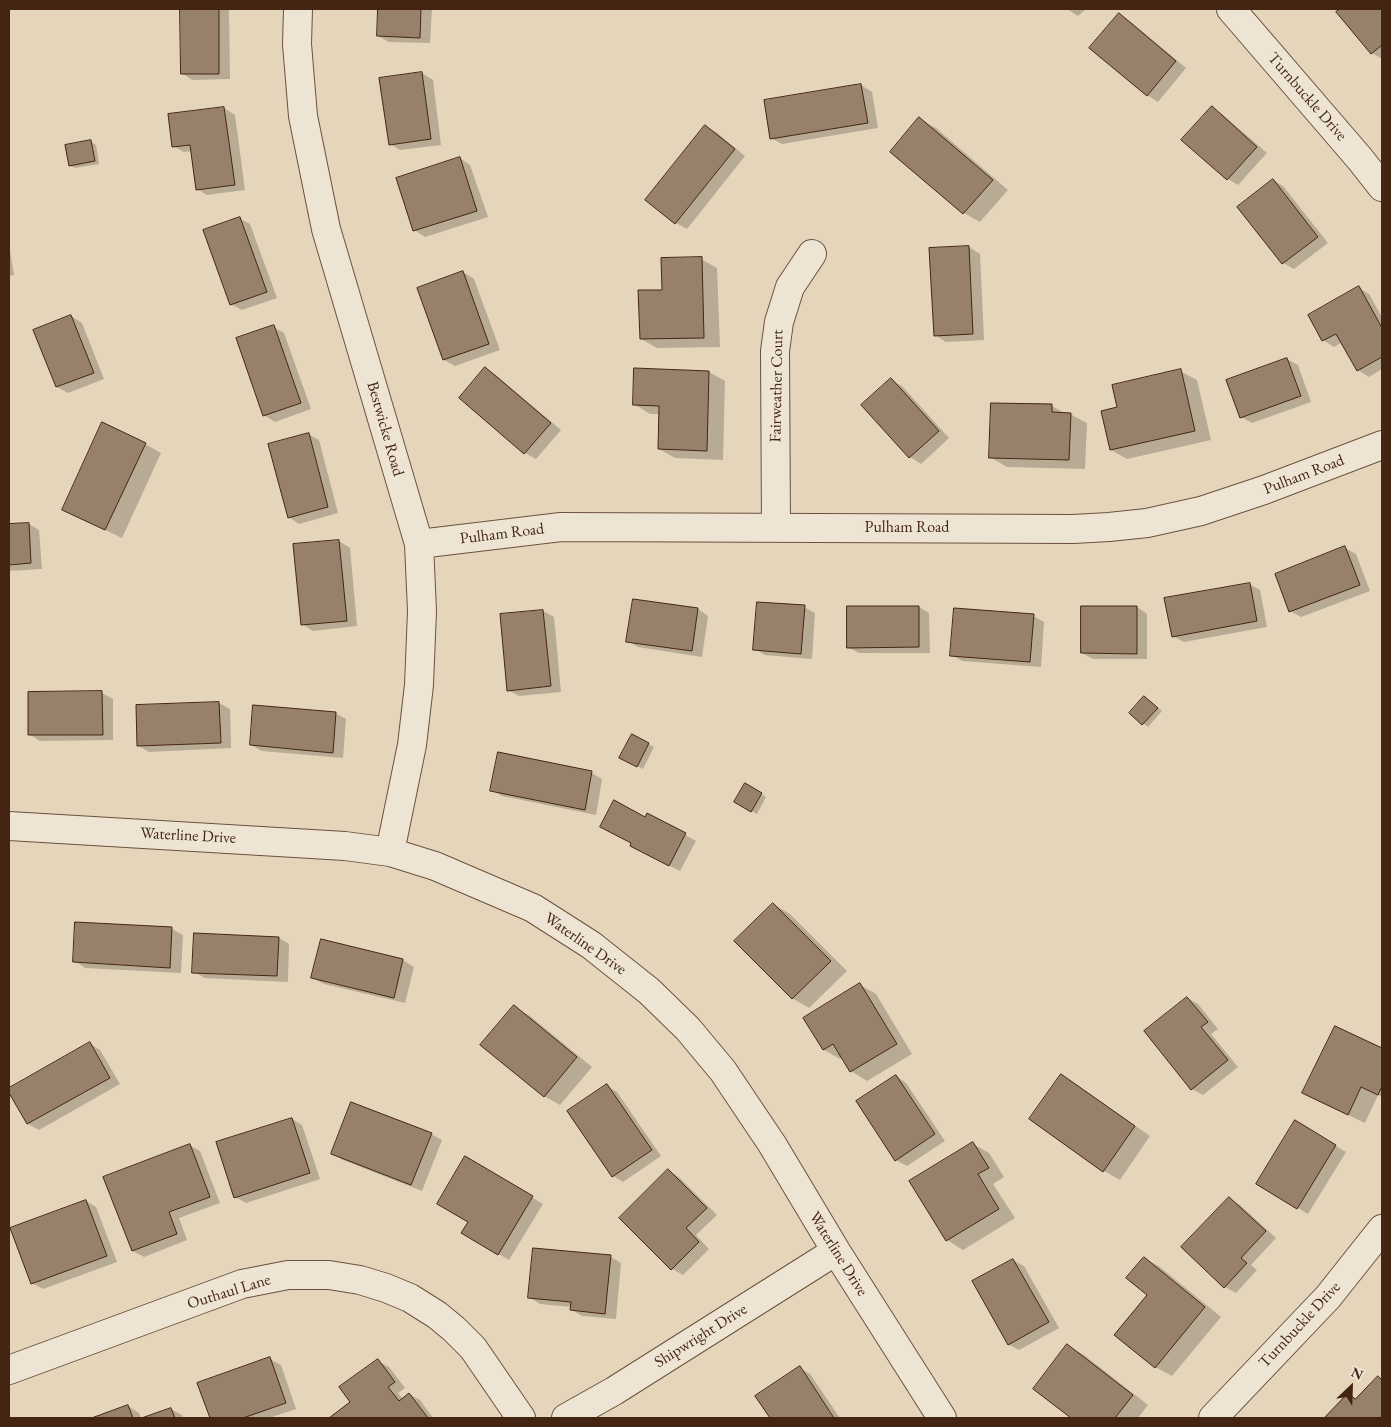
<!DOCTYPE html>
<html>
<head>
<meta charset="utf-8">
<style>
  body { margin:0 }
  #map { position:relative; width:1391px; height:1427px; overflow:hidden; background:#e5d6bb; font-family:"EB Garamond",serif }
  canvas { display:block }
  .frame { position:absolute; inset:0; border:10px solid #442513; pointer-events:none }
  .north { position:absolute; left:1326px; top:1362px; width:50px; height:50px; -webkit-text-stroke:4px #eee4d3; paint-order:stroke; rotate:24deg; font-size:14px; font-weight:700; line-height:20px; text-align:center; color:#442513 }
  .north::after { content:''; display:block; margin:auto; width:18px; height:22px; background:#442513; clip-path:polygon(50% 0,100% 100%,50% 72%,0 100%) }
</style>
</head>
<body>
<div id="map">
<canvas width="1391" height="1427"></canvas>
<div class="frame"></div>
<div class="north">N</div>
</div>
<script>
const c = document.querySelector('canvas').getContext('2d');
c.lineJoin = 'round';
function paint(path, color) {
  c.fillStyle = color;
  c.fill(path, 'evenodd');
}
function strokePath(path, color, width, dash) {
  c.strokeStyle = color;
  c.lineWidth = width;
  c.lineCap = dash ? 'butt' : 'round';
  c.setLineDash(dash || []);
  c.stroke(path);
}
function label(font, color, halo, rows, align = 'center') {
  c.font = font + ' "EB Garamond",serif';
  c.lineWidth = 4.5;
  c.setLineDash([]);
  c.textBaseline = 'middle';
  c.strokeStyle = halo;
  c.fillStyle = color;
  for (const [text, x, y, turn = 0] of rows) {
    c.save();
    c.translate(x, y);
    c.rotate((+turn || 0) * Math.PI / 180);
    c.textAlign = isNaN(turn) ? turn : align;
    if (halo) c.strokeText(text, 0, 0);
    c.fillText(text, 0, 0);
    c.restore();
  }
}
paint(new Path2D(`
  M182,9H229L230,79L192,80L182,73Z
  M379,9H432L430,43L389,42L378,36Z
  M1067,9H1086L1078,16Z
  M1342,9H1382V59L1372,53L1338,12Z
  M1119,15L1130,21L1186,68L1158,102L1147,95Z
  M422,73L433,80L441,145L400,150L390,144Z
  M861,85L872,92L878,128L782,144L771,138Z
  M224,108L235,115L245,190L207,195L197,189L192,151L184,152L173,146L169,115Z
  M1212,108L1222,114L1267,153L1238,185L1228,179Z
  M919,119L936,128L1008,190L980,222L964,213L891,151Z
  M705,126L716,132L745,156L687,229L676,223L647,200Z
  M91,142L96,145L99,164L75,168L70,165Z
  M460,158L470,165L488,217L425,237L414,230Z
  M1273,180L1283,186L1328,243L1294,269L1283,263L1239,207Z
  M239,218L250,224L277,298L242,310L231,304Z
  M9,245L14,275L9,276Z
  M969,247L980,254L984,340L946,342L935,335Z
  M701,259L717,268L720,347L657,348L641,339Z
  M463,272L474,279L500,350L455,366L444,360Z
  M1359,288L1369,294L1382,317V369L1369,377L1358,370L1342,342L1334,347L1323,340L1309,316Z
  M71,316L82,323L104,379L68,393L57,387L35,330Z
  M273,327L284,333L311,409L275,422L264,415Z
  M1287,359L1298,365L1311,402L1252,423L1241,417Z
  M486,369L496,375L561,430L536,459L525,453Z
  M635,369L709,372L725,381L723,460L675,458L659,449L660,414H650L634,404Z
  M1180,371L1197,380L1211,440L1127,459L1111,450L1119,408Z
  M891,380L902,386L949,438L921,464L910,457L862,406Z
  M1052,406L1066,414H1070L1087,423L1085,469L1007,467L990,457Z
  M308,434L319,440L338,513L299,524L289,517Z
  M145,444L161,453L122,538L80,518L64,509Z
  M29,524L39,530L42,569L9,571V525Z
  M339,541L350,548L357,626L313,631L302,624Z
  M1345,548L1356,554L1370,591L1301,617L1290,611Z
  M1249,584L1260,590L1267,627L1184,642L1173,636Z
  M804,607L815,613L812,659L765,655L755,649Z
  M919,607L929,613L930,653H859L848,647Z
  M1137,607L1147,614V659H1093L1082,653Z
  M698,609L708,616L702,657L638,647L628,641Z
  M543,611L554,617L561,692L519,696L508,690Z
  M1033,616L1044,622L1041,667L962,661L952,655Z
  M102,693L113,699V740L40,741L29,734Z
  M1145,697L1162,711L1148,727L1131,713Z
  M219,703L230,709L231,748L149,752L139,746Z
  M335,713L346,719L343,758L262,751L251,745Z
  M632,736L654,747L643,769L621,758Z
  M499,754L592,773L602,779L596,815L502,796L492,790Z
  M746,785L766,797L757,814L736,802Z
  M648,814L696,841L680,871L642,852L646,819Z
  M773,904L790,914L847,971L809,1008L792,998Z
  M76,923L172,929L183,935L181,973L85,968L75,961Z
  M279,938L289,944L288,982L205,978L194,972Z
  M322,941L403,960L414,967L405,1003L324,984L313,978Z
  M860,985L876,994L912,1054L867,1081L851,1071L843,1057L840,1059L824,1050L805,1018Z
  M1187,998L1198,1004L1218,1029L1211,1034L1238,1067L1203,1095L1192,1089Z
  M514,1007L530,1016L592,1067L560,1105L544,1096Z
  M1335,1028L1382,1050V1097L1378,1095L1365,1123L1320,1102L1304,1093Z
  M90,1044L100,1050L120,1084L39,1130L28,1124L9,1089Z
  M896,1076L906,1083L945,1141L907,1166L896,1160Z
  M1061,1076L1077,1085L1150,1136L1120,1180L1104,1171Z
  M607,1086L617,1092L661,1156L623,1182L613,1176Z
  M292,1119L302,1125L320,1179L246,1203L235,1197Z
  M1295,1122L1346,1152L1308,1214L1258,1184Z
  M431,1134L442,1140L422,1191L343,1160L332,1153Z
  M973,1144L989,1153L1004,1177L993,1184L1015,1218L963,1250L947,1240Z
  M189,1145L200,1151L220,1203L179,1218L187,1240L144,1257L133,1251L105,1178Z
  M466,1158L543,1204L509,1260L463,1233L470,1221Z
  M669,1171L679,1177L717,1215L696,1235L709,1249L683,1275L672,1269Z
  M1229,1198L1240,1205L1276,1238L1251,1265L1257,1270L1236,1293L1225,1287Z
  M86,1201L96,1207L117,1262L43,1289L32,1283Z
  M611,1257L621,1263L616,1319L582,1316L572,1310V1307L540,1304L529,1297Z
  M1144,1258L1160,1267L1221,1317L1172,1376L1155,1367Z
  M1013,1260L1024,1266L1059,1328L1019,1350L1008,1344Z
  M1068,1346L1084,1355L1148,1405L1138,1418H1073L1034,1388Z
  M270,1359L281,1365L296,1409L269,1418H211L199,1383Z
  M378,1361L389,1367L405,1388L398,1393L403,1399L409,1394L420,1400L433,1418H331L352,1402Z
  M800,1368L810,1374L840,1418H772L757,1396Z
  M1378,1377L1382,1380V1418H1326L1348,1394L1357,1399Z
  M128,1406L139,1413L141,1418H95Z
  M171,1409L182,1415L183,1418H145Z`), '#0003');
const building = new Path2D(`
  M180,9H219V74H181Z
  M378,9H421L420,38L377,36Z
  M1340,9H1382V45L1371,54L1336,12Z
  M1119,13L1176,61L1147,96L1089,48Z
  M422,72L431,139L389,145L379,78Z
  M861,84L868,123L770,139L764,100Z
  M1212,106L1257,147L1227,180L1181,140Z
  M224,107L235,185L196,190L190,145L172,147L168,114Z
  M919,117L993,180L963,214L890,152Z
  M705,125L735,149L675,224L645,200Z
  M91,140L95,161L69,166L65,145Z
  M460,157L477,211L413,231L396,178Z
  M1273,179L1318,237L1282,264L1237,207Z
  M240,217L267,292L230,305L203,230Z
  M969,246L973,334L934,336L929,248Z
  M702,257L704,338L640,339L638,290H662L661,258Z
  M463,271L489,344L443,360L417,288Z
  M1359,286L1382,328V357L1357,371L1336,334L1322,341L1308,315Z
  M71,315L94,373L56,387L33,330Z
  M274,325L301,403L263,416L236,338Z
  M1287,358L1301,396L1240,418L1226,380Z
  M485,367L551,423L524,454L459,398Z
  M634,368L709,371L707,451L658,449L659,406L633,405Z
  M1181,369L1195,431L1110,450L1101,411L1117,407L1112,385Z
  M891,378L939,431L909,458L861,405Z
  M991,403L1052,404V412L1071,413L1069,460L989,458Z
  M102,422L146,443L105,530L62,510Z
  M309,433L328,507L288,518L268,444Z
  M29,523L31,563L9,565V524Z
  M339,540L347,621L301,625L293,544Z
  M1345,546L1360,585L1289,612L1275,574Z
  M1250,583L1257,621L1172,637L1164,598Z
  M633,599L698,608L692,651L626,642Z
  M757,602L805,605L801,654L753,650Z
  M847,606H919V647L847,648Z
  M1081,606H1137V654L1081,653Z
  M954,608L1034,614L1030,662L950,656Z
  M543,610L551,686L507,691L500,614Z
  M102,691L103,735H28V692Z
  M1144,696L1158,708L1142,725L1129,713Z
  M219,702L221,743L137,746L136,705Z
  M253,705L336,712L333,753L250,745Z
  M632,734L649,743L637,767L619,758Z
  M498,752L592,771L585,810L490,791Z
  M745,783L762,793L751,812L734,802Z
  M614,800L645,817L647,813L686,833L669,866L630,846L631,843L600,827Z
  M773,903L831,961L792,999L734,941Z
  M75,922L172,927L170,968L73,962Z
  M194,933L279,937L277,976L192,973Z
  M321,939L403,959L394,998L311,978Z
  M860,983L897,1044L850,1072L833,1044L823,1050L803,1018Z
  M1187,997L1208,1022L1201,1027L1228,1060L1191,1090L1144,1031Z
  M514,1005L577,1057L544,1097L480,1045Z
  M1335,1026L1382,1048V1086L1378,1095L1361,1087L1348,1115L1302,1093Z
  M90,1042L110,1078L27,1124L9,1093V1088Z
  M1061,1074L1135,1126L1103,1172L1029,1119Z
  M896,1075L935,1134L895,1161L856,1101Z
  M607,1084L652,1150L612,1177L567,1111Z
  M351,1102L432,1133L411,1185L331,1154Z
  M292,1118L310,1173L234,1198L216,1142Z
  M1295,1120L1336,1145L1297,1209L1256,1184Z
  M973,1142L989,1168L978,1174L999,1209L946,1241L909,1181Z
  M190,1144L210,1197L169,1212L177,1234L132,1251L103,1177Z
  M465,1156L533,1196L498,1255L461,1233L468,1222L437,1204Z
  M668,1169L707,1208L686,1228L699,1242L671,1270L619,1218Z
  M1229,1197L1266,1231L1241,1258L1247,1263L1224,1288L1181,1247Z
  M86,1200L107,1256L31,1284L10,1228Z
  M533,1248L611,1255L605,1314L570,1310L571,1302L528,1298Z
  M1144,1257L1205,1307L1155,1368L1114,1335L1147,1295L1126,1278Z
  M1013,1259L1049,1322L1008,1345L972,1281Z
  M1067,1344L1133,1395L1115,1418H1071L1033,1389Z
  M270,1357L286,1403L243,1418H210L197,1383Z
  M378,1359L395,1382L388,1387L399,1401L409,1393L428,1418H329L350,1402L339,1387Z
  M800,1366L834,1418H770L755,1396Z
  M1378,1376L1382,1380V1418H1324L1348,1393L1355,1399Z
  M128,1405L133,1418H92Z
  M171,1408L175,1418H142Z`);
paint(building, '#98816a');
strokePath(building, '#442513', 1);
const minor = new Path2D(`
  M298,9L297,44L303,116L326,229L419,544L422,611L419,685L412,745L390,852
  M1231,9L1360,159L1382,187
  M776,528L775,351L779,322L790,287L812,254
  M419,544L561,527L1073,529L1109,527L1147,523L1201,511L1264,490L1382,445
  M9,826L345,846L390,852L435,866L533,908L591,945L649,991L688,1029L723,1071L772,1144L836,1251L942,1418
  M9,1370L242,1284L288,1275H329L360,1280L386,1288L410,1298L437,1315L454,1329L473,1348L521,1418
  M566,1418L614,1391L836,1251
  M1213,1418L1328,1297L1382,1229`);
strokePath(minor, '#6c513d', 30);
strokePath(minor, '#eee4d3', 28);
label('16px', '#442513', '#eee4d3', [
  ["Turnbuckle Drive",1307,97,49],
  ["Fairweather Court",777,386,-89],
  ["Bestwicke Road",385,429,74],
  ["Pulham Road",1304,475,-21],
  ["Pulham Road",907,528],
  ["Pulham Road",502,534,-7],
  ["Waterline Drive",188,836,3],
  ["Waterline Drive",585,944,35],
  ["Waterline Drive",838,1254,58],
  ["Outhaul Lane",229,1292,-17],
  ["Turnbuckle Drive",1300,1325,-47],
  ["Shipwright Drive",701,1336,-32]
]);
</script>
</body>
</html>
